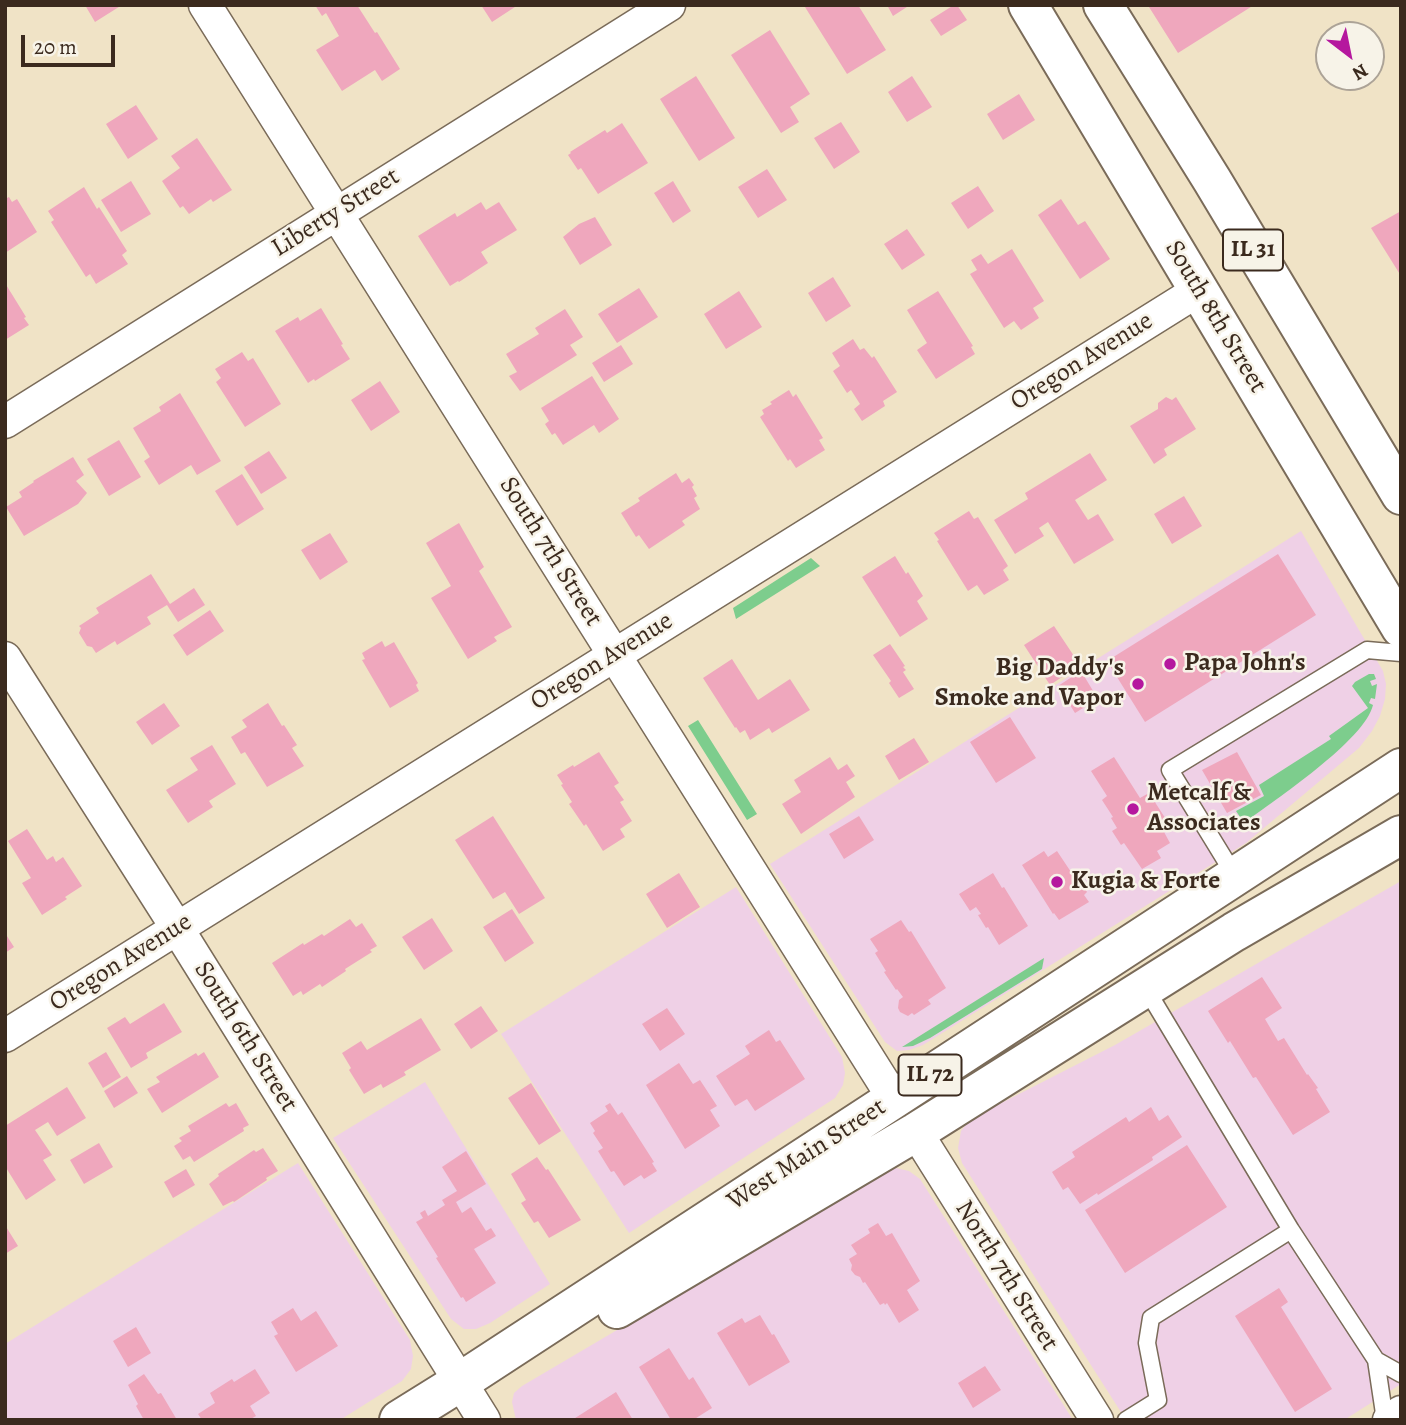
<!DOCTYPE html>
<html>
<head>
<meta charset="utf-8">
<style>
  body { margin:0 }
  #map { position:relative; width:1406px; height:1425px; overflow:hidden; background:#f0e3c6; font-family:Alegreya,serif }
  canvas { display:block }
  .frame { position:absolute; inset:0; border:7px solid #3b2a1e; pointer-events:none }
  .north { position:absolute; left:1315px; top:21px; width:70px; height:70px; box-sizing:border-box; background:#f7f3e8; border:2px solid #aca397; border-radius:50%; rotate:148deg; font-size:19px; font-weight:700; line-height:28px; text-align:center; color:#3b2a1e }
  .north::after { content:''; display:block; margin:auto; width:24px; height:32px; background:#b5179e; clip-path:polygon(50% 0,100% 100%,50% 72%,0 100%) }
  .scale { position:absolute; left:21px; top:35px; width:94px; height:32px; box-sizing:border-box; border:4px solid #3b2a1e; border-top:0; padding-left:9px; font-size:21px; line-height:24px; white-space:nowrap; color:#3b2a1e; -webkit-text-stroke:5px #f7f3e8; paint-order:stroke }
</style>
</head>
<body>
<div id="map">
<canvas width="1406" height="1425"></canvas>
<div class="frame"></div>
<div class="north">N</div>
<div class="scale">20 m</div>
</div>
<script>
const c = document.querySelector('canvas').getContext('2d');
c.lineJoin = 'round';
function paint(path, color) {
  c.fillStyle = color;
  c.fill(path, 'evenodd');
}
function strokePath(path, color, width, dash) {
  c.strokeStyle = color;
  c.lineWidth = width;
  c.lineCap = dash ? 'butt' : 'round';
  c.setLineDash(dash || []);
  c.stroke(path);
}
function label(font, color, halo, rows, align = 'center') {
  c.font = font + ' Alegreya,serif';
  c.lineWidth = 5;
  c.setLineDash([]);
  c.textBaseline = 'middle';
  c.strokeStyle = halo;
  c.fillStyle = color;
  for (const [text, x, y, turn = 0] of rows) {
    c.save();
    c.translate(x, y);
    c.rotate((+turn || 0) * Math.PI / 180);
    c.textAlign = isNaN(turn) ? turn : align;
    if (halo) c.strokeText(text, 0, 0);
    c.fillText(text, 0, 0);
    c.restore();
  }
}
paint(new Path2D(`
  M1301,531L1383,671L1386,684L1385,699L1380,716L1372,731L1359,748L1246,843L923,1045L909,1050L897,1051L885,1042L770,864Z
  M1401,881V1384L1344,1420H1126L962,1163L958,1148L961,1131L970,1119L1115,1045Z
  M736,887L842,1057L845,1073L843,1085L835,1098L629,1233L501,1034Z
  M425,1082L550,1284L490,1323L476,1329H464L451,1319L333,1138Z
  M298,1163L410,1340L413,1356L411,1369L402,1381L340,1420H5V1344Z
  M896,1168L909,1171L920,1179L1073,1420H516L512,1402L514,1393L522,1386L882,1174Z`), '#efd0e6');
paint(new Path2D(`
  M811,558L820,566L736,619L733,608Z
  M1369,674H1374L1376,679L1370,681L1372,686L1377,684L1375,699L1371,698L1369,703L1373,705C1365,740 1275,800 1244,823L1236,811L1264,796L1259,785L1331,739L1329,736L1368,708L1352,686L1355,682Z
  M698,720L757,814L747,820L688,726Z
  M1044,958L1042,969L930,1038L913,1046L902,1047Z`), '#7dcd8d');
paint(new Path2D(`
  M85,5H122L95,22Z
  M315,5H357L375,33L377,32L400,69L382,81L375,70L342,91L316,50L339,36L326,13L322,16Z
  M481,5H518L492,22Z
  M809,5H858L886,50L847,74L805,7Z
  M887,5H910L893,16Z
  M954,5H957L967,20L941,36L930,20Z
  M1151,5H1254L1178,53L1149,7Z
  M770,30L810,94L790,107L799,122L781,133L731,55Z
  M696,76L735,138L699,161L660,99Z
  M912,76L932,107L907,122L888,92Z
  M1019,94L1035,120L1003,140L987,114Z
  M136,105L158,139L128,159L106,124Z
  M841,122L860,152L834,169L814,138Z
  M622,123L648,163L598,194L581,168L578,170L568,155L571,153L570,152L605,130L607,133Z
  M197,138L232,190L213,202L211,199L189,214L183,206L180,208L162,181L180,168L171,156Z
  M767,169L787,200L758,218L738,187Z
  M131,181L151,214L121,232L101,200Z
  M673,181L691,211L673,223L654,193Z
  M978,186L994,211L968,229L951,203Z
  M84,187L97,209L99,207L127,251L122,255L128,264L96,284L90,274L86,277L51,222L54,220L48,211Z
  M9,197L12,202L17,199L37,232L5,253V199Z
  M1061,199L1078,225L1085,221L1110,259L1080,279L1038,215Z
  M481,202L486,210L499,202L517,230L481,252L488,263L459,282L458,281L450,286L418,236L455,213L457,217Z
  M1401,211V276L1371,228Z
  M595,217L612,245L580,265L563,237L579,224Z
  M907,229L925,255L902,270L884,244Z
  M1012,249L1044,301L1033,308L1039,318L1021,330L1014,321L1004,328L970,274L977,270L971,260L981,254L988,264Z
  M833,277L851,306L826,322L808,293Z
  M5,283L26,317L24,318L29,325L5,340Z
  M639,288L658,317L617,343L598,314Z
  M739,291L762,327L726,349L704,314Z
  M938,291L973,346L971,347L975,354L936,379L917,350L927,343L907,310Z
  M321,308L343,344L341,345L350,359L315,381L314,379L308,383L275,331L298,317L300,321Z
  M565,309L583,337L570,345L577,355L520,391L509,376L517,372L506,354L539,334L535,328Z
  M853,339L860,350L864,348L872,358L874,356L897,392L883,401L885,406L862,421L854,409L860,404L851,390L847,393L833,371L840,366L832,353Z
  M621,345L633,364L604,382L592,363Z
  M242,352L248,361L253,358L281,404L245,427L216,382L221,378L215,369Z
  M592,376L619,419L599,433L594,425L563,445L555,433L552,435L545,424L549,421L541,408Z
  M380,381L400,412L371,431L351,400Z
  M789,390L793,397L796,394L823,438L819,440L825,450L796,468L790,459L788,461L760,417L764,414L762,410L772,404L770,402Z
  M180,393L221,461L197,475L191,465L159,485L144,461L150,457L133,428L161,411L159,407Z
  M1166,397L1172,400L1176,397L1196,429L1164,449L1167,455L1154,464L1130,426L1158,409V403Z
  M119,440L141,477L109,496L87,459Z
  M269,451L287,478L261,494L244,467Z
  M1090,453L1107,480L1075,500L1088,520L1098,514L1114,540L1074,564L1048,522L1039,528L1044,536L1015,554L994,520L1028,499L1025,493Z
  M73,457L84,475L76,481L87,493L78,504L24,536L6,507L22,497L19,492L34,482L33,481Z
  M676,473L682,483L689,478L694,485L692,487L697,496L694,498L700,509L682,521L685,525L649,549L639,535L636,537L621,513L640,501L638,498Z
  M242,474L264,509L237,526L215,491Z
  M1184,496L1202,526L1172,544L1154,514Z
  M969,511L974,519L978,517L1008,566L1003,570L1009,580L984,595L977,585L968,591L937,541L939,540L934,533Z
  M459,523L484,567L479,571L512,627L494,637L497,641L468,659L431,598L451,586L426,543Z
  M330,533L348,562L320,580L301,550Z
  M1278,554L1316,615L1145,722L1107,661Z
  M895,556L906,574L908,572L923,596L917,601L928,619L900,637L862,577Z
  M151,574L170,604L194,588L205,605L178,622L167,605L147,617L151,624L117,645L115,641L96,653L92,647L87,646L79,633L81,628L79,626L99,613L96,608Z
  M210,610L224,631L187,656L173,635Z
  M1054,626L1080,665L1050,685L1024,645Z
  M382,641L385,647L394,642L418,683L416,685L419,691L390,708L362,660L365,659L362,653Z
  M890,644L905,666L903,667L906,670L903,672L914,689L899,698L889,683L891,681L873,655Z
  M732,659L758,700L790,679L810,710L772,733L769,728L750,740L745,730L740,733L736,727L735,728L703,678Z
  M1081,671L1098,699L1075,713L1058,686Z
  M164,703L180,726L152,745L136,722Z
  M268,703L282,726L284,725L297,745L292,748L304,766L267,787L245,752L241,754L231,737L247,727L242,720Z
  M1010,717L1036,758L996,783L970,742Z
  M914,738L929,762L899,780L885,756Z
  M212,745L236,784L209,801L213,807L188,823L166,790L198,770L190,758Z
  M599,752L619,783L614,786L624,800L620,802L632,821L620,829L625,837L603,851L586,824L584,826L569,804L572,802L561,785L563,784L557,775L573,765L574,767Z
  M1237,752L1261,795L1227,813L1202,770Z
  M830,757L838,770L847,764L855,776L846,782L855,797L801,834L782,804L801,792L794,780Z
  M1114,757L1140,798L1149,793L1171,827L1164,832L1170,843L1157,851L1161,858L1142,869L1124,843L1121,845L1112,831L1117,828L1111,818L1113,817L1102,800L1107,796L1091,771Z
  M493,816L545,898L519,914L505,892L493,899L455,840Z
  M859,816L874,840L844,859L829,834Z
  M27,829L47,860L53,856L56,862L63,857L82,886L65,897L67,899L42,915L22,883L31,878L8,841Z
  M1044,851L1048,857L1057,851L1071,872L1074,871L1087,892L1084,895L1089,902L1059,920L1054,913L1053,914L1022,865Z
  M679,873L700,907L667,928L646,894Z
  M993,873L1002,888L1004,887L1028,926L999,945L988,927L986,928L978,915L981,914L976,907L970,911L959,894Z
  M512,909L534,943L505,962L483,927Z
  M432,918L453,951L424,970L402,937Z
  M350,919L356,927L362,923L377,946L370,950L372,952L345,969L346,971L322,987L320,984L303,995L301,991L293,996L272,963L303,943L304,945L322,934L324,936Z
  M901,920L909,932L911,931L946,988L928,1000L931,1004L914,1015L912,1013L908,1016L900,1012L898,1008L899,1000L903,997L897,989L896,990L884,972L886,971L875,953L878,951L870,939Z
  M5,933L14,947L5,953Z
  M1262,977L1282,1008L1265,1019L1278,1041L1284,1038L1307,1075L1308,1074L1318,1088L1316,1089L1330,1112L1293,1135L1256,1077L1253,1078L1230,1041L1228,1043L1208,1011Z
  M164,1003L182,1032L146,1053L148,1058L131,1068L107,1028L125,1017L130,1024Z
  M481,1006L498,1031L471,1049L454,1024Z
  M667,1008L685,1034L660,1051L642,1024Z
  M421,1018L441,1050L404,1072L406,1075L383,1088L381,1084L364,1094L349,1070L351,1068L342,1053L361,1041L367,1050Z
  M769,1030L776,1042L780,1040L805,1079L755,1111L747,1099L735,1106L716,1076L750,1054L745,1046Z
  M106,1052L121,1077L103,1088L88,1063Z
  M204,1052L219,1077L162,1113L147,1089L160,1082L156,1077L196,1053L198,1056Z
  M679,1063L693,1084L700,1080L717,1106L710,1110L720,1126L685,1149L646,1085Z
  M127,1076L138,1093L114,1108L104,1091Z
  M531,1083L561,1131L539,1145L508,1098Z
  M67,1087L86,1118L57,1136L48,1122L35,1130L52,1155L43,1160L56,1180L26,1200L5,1166V1126Z
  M226,1103L229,1107L236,1103L249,1125L243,1128L244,1131L194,1162L190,1156L183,1160L174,1146L182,1141L179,1138L191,1131L188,1126Z
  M610,1103L618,1115L622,1112L654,1162L652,1163L657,1171L644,1179L641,1175L624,1186L614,1171L611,1172L598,1151L603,1148L593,1133L595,1131L590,1123L608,1111L605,1106Z
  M1151,1107L1159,1121L1168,1115L1182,1137L1152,1157L1153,1160L1098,1195L1097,1193L1080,1204L1068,1187L1063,1190L1052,1172L1075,1157L1072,1152L1126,1117L1129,1122Z
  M99,1143L113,1167L84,1184L70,1160Z
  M1187,1145L1227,1207L1125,1273L1085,1210Z
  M263,1148L278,1171L266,1178L267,1180L234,1202L233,1201L223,1206L209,1184L219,1176L218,1174L254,1150L256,1152Z
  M466,1151L486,1184L456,1202L462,1213L471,1207L486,1231L491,1228L496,1236L474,1249L496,1283L466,1302L463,1297L461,1298L436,1258L438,1257L416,1222L423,1218L420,1213L425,1210L428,1216L445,1205L442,1200L457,1191L442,1167Z
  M537,1157L546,1170L548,1169L581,1220L549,1238L538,1221L534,1223L521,1203L526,1200L511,1174Z
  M186,1169L195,1185L173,1198L164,1182Z
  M878,1223L886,1236L892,1233L920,1281L907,1290L919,1310L899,1323L887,1303L885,1305L884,1303L880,1305L865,1282L863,1283L860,1277L855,1275L851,1270L852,1265L849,1259L857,1254L851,1245L870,1233L868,1229Z
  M5,1225L18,1246L5,1254Z
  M1279,1288L1288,1302L1281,1307L1332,1389L1295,1412L1235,1316Z
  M293,1308L301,1321L316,1311L338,1346L296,1372L274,1336L278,1334L271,1322Z
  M760,1315L772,1335L774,1334L790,1362L749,1386L717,1333L742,1318L745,1323Z
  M136,1327L151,1353L128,1367L113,1341Z
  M669,1348L689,1380L693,1377L712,1408L693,1420H671L639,1367Z
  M985,1366L1001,1390L973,1408L958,1383Z
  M255,1369L270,1393L250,1406L256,1416L249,1420H202L198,1414L215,1403L210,1393L232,1379L234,1382Z
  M144,1374L158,1394L161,1393L177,1420H144L136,1406L138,1404L128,1385Z
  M616,1392L633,1420H572Z`), '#efa7bd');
const lane = new Path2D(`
  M1235,876L1170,770L1367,650L1401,653
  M1145,987L1291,1230L1376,1360L1385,1420
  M1376,1360L1401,1374
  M1126,1420L1158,1400L1147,1343L1151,1318L1291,1230`);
const street = new Path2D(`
  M205,5L894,1099
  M5,422L669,5
  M5,658L177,928L484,1420
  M5,1036L1199,290
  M916,1132L1097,1420
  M1389,1420L1401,1412`);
const primary = new Path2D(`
  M1028,5L1401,628
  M1103,5L1212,180L1401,495
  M617,1309L916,1132L1234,932L1401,835
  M399,1420L460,1382L1401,768`);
strokePath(lane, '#7a6b59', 19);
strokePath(street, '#7a6b59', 35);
strokePath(primary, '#7a6b59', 42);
strokePath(lane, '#fff', 16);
strokePath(street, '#fff', 32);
strokePath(primary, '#fff', 38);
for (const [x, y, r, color] of [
  [1170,664,7,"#b5179e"],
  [1138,684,7,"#b5179e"],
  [1133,809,7,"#b5179e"],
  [1057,882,7,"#b5179e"]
]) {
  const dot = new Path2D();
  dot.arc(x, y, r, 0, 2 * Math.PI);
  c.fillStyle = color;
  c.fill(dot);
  strokePath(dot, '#f7f3e8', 2.5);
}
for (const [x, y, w] of [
  [1253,250,60],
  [930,1075,63]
]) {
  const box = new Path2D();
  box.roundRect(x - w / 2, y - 20.5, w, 41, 5);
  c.fillStyle = '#f7f3e8';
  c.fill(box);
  strokePath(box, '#3b2a1e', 2);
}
label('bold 24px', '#3b2a1e', null, [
  ["IL 31",1253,250],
  ["IL 72",930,1075]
]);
label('26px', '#3b2a1e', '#f7f3e8', [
  ["Liberty Street",336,213,-32],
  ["South 8th Street",1215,317,59],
  ["Oregon Avenue",1082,362,-32],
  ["South 7th Street",550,552,58],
  ["Oregon Avenue",602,662,-32],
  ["Oregon Avenue",121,963,-32],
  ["South 6th Street",245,1037,58],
  ["West Main Street",807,1155,-33],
  ["North 7th Street",1006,1276,58]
]);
label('bold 26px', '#3b2a1e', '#f7f3e8', [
  ["Papa John's",1184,664],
  ["Big Daddy's",1124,669,"right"],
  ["Smoke and Vapor",1124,699,"right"],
  ["Metcalf &",1147,794],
  ["Associates",1147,824],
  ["Kugia & Forte",1071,882]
], 'left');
</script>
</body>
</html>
